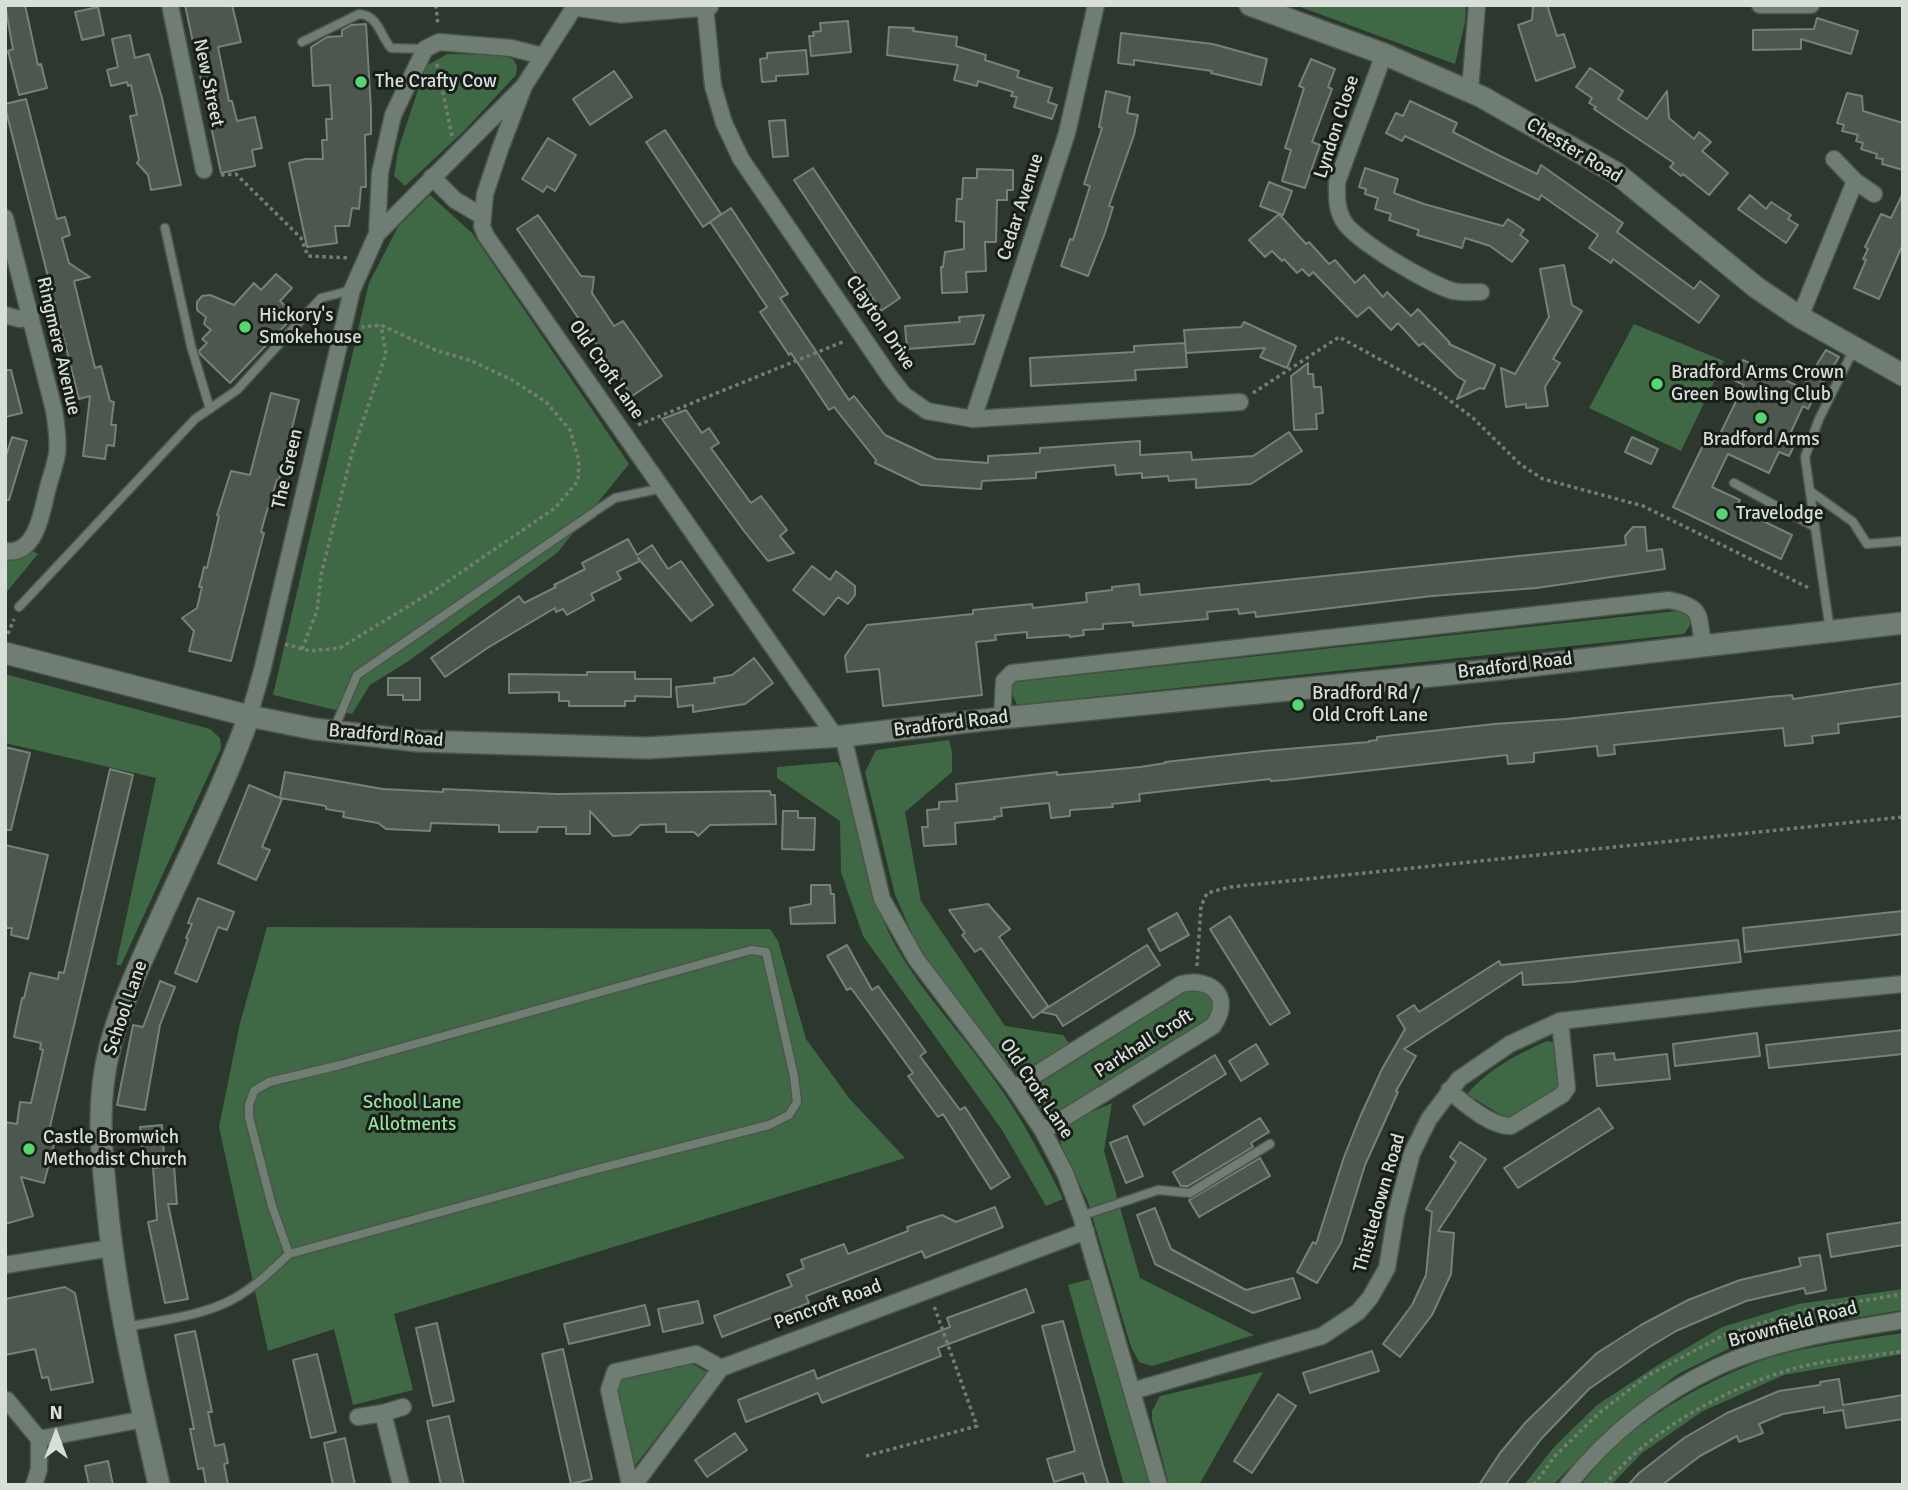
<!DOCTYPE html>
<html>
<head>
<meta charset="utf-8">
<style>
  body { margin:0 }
  #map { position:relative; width:1908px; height:1490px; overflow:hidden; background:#2c372d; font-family:Signika,sans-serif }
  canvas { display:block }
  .frame { position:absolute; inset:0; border:7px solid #d8dfd8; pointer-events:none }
  .north { position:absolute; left:21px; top:1399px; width:70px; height:70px; -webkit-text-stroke:5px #181d19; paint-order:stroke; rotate:0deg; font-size:19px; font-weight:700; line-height:28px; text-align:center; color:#d8dfd8 }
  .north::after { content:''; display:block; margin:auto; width:24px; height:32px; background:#d8dfd8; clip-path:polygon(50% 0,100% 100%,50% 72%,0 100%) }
</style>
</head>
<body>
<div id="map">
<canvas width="1908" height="1490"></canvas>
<div class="frame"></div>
<div class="north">N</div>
</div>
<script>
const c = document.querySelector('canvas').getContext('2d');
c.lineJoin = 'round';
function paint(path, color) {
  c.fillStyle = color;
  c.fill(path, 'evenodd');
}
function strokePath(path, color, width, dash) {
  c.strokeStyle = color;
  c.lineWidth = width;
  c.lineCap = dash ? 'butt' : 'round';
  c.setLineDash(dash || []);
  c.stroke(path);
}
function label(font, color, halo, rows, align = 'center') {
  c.font = font + ' Signika,sans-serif';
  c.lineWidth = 6;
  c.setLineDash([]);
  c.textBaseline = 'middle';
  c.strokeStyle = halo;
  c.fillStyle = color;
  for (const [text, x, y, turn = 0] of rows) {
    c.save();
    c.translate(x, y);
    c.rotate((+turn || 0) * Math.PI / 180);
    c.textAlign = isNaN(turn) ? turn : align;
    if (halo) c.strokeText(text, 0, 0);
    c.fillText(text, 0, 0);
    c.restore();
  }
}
paint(new Path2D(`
  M1295,5H1466L1465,23L1455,64Z
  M447,54L501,55L513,59L517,66L516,75L464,131L405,186L394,176L398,150L426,66Z
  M430,195L472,233L629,464L557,553L407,662L370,685L352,714L273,695L369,283L398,227Z
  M1634,324L1724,361L1681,451L1589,408Z
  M33,551L38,554L5,594V558L20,557Z
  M1677,611L1689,614L1691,624L1684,634L1017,705L1011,691L1015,682Z
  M5,674L210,729L220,738L221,748L121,965H116L156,778L5,743Z
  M949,740L952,752V772L905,812L921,901L1005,1026L1063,1035L1071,1046L1031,1071L1011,1069L939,977L914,938L895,895L865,772L876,750Z
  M837,762L846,775C856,827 865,884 889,933C914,984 955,1025 988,1071C1018,1111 1041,1154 1063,1199L1046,1206L1002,1130L863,936L841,872L840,821L777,778V767Z
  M267,927L770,929L778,941L806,1039L849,1098L905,1158L394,1314L413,1390L353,1405L334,1329L268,1351L219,1127L240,1023Z
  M1191,988L1204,990L1213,999L1210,1020L1058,1115H1046L1033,1102L1037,1085Z
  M1547,1041L1553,1042L1559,1088L1510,1117L1501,1115L1467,1094C1490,1068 1516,1055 1547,1041Z
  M1112,1103L1104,1151L1140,1278L1254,1335L1152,1366L1139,1362L1131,1347L1088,1202L1061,1145C1059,1121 1093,1112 1112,1103Z
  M1090,1279L1148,1479L1150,1485H1124L1068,1285Z
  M1903,1289V1310L1818,1324L1730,1348L1678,1374L1612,1425L1553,1485H1524L1554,1447L1597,1405L1661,1363L1722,1327L1798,1304Z
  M1903,1333V1354L1784,1375L1703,1411L1642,1453L1611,1485H1581C1591,1473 1601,1459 1613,1448C1655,1410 1707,1381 1760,1361C1802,1346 1858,1340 1903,1333Z
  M687,1361L707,1372L635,1466L618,1389L623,1376Z
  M1263,1372L1199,1485H1169L1152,1420V1411L1160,1396Z`), '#3f6945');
const building = new Path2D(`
  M5,5H25L38,65L41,64L47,88L19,95L8,51L13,49Z
  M185,5H232L241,42L218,47L229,101H232L237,121L255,117L262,148L252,150L255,166L221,173Z
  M1533,5H1547L1557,36L1564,34L1575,67L1536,81L1518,25L1532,20Z
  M98,7L104,35L82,40L75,12Z
  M1817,18L1858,31L1851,54L1801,39V49L1753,50V30L1814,29Z
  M848,21L851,52L811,56L809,36H814L813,32L821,31L820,23Z
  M366,24L371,110V134L365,135L366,187H361L359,209L352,208L349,226H335L337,243L307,247L289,163L305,159H323L322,140H327L326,119H332L330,85L313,86L311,47L327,37L342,36V30L351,25Z
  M889,27L914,28L913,31L957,37L956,46L986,55L985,60L1019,71L1017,77L1052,88L1048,102L1057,105L1052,119L1014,107L1017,97L1011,96L1013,92L978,81L977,86L954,80L958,65L887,55Z
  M1121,33L1213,44L1267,59L1261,85L1211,73L1212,71L1134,60V65L1118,63Z
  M130,35L135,58L149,54L162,98L181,185L151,190L148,175L137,163L139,160L130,116L137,115L131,85L128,86L127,82L111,86L107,70L118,67L112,39Z
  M806,50L808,74L776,76V81L762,82L760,59L767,58V53Z
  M1311,59L1335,69L1328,87L1332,89L1312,142L1320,145L1305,188L1282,181L1291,150L1285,148L1304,88L1299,86Z
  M1590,68L1623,91L1618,99L1647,119L1667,91L1669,118L1694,139L1699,132L1711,142L1702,151L1728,173L1709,195L1683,174L1681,176L1670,167L1674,163L1594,109L1596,107L1589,103L1592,98L1576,87Z
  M614,71L632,97L590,125L573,99Z
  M1106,91L1130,97L1127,113L1138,115L1134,135L1109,206L1113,207L1105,233L1088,276L1061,266L1070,239L1073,240L1090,186L1084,184L1102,128L1099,127Z
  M1847,93L1862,96L1863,111L1903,123V170L1882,164L1883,159L1876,158L1877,154L1861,149L1863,143L1856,141L1858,135L1842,131L1844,125L1837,123Z
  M26,99L57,219L65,217L70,235L62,238L69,263L90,277L74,281L95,368L101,366L110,401L114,402L111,425H116L114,446L107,445L105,459L83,456L90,396L79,399L5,107V104Z
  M1410,101L1457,123L1453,132L1498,155L1537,174L1541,165L1623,223L1617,232L1694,289L1700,281L1719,296L1699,323L1613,259L1611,263L1589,248L1598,235L1541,195L1539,200L1405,136L1402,141L1386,133L1396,113L1403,116Z
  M785,120L788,156L773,157L769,121Z
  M665,130L721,214L703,227L646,142Z
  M548,138L576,155L555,191L547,186L543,192L522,179Z
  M813,168L900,298L881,311L794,180Z
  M1365,168L1398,179L1394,193L1424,204L1503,226L1508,219L1524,230L1520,235L1528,241L1512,262L1490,246L1465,238L1462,248L1417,235L1419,230L1389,220L1391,214L1375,209L1378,198L1365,194L1366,189L1359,187Z
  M977,169L1013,170V190H1007V200H997L996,242H985L986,271L966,272L967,292L942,293L941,267H943L945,252L964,249V222L956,221L957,199H962L963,178H977Z
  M1269,182L1292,191L1283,215L1260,206Z
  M1903,193V244L1879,299L1854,288L1866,260L1863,259L1868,249L1865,247L1881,214L1891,218Z
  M1750,195L1766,209L1771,202L1791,215L1788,219L1798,225L1786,243L1738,209Z
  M731,208L788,294L780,298L849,400L854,396L885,435L936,459L988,463V456L1040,453V448L1140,441V455L1191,452L1192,460L1253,456L1289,432L1302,451L1251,484L1196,488V479L1169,481L1168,476L1142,478V473L1116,475L1115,465L1036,472V478L982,481L981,489L921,485L875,463L876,460L834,407L829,410L791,353L789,355L760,312L767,307L710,222Z
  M1279,214L1306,244L1309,242L1329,264L1335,260L1355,283L1364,275L1383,297L1387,292L1411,316L1418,309L1450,343L1449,344L1495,365L1484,389L1480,388L1457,399L1465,381L1458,377L1423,343L1419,346L1398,323L1391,330L1369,307L1357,317L1313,272L1309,276L1302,269L1297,273L1284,259L1282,261L1272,251L1265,257L1249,240Z
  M538,215L581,276L594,277L592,293L614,326L623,321L662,376L632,396L517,229Z
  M1564,265L1572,305L1582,311L1553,359L1560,363L1545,387L1548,406L1526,408V404L1506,407L1501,368L1515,374L1549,317L1540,269Z
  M276,274L292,288L280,301L295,315L230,383L200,354L199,351L207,343L202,339L211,330L204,324L206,317L197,310V302L202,296L210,295L234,305L254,283L261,290Z
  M984,315L974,344L907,349L905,326L960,322L959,317Z
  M1244,322L1296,346L1287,368L1260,357L1265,348L1186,353L1184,330L1241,327Z
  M1185,343L1187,367L1135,370L1136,380L1031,386L1030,358L1134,352V346Z
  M1826,350L1839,357L1823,383L1821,382L1808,409L1803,406L1790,434L1798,438L1789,456L1779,452L1769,473L1728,454L1712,487L1740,500L1736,508L1792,535L1781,559L1673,507L1710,431L1719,436L1744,385L1734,380L1743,360L1802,388Z
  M1308,363V374H1313L1314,387H1321L1323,413L1316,414L1317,429L1294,430L1291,376Z
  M5,370H11L22,413L5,417Z
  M271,393L299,400L279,480H277L265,517L261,532L264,533L231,661L189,651L194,631L182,618L197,608L202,587H199L202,576L204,567L207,568L219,516L217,515L231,471L250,475Z
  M686,410L702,433L709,428L719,443L711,448L751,503L761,496L787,530L780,536L794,553L768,561L744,531L662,419Z
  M12,437L27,441L9,500H5V459Z
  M1632,437L1658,449L1651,464L1625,452Z
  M1633,527H1645L1647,551L1662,549L1665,569L1537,588L1432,596L1256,617L1255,612L1239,614L1238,609L1207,612L1208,619L1133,626V622L1103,624V629L1083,630L1084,635L1070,637L1069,635L1027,638V632L995,635L996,640L976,642L982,695L883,706L879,669L847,672L845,656L867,625L973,614V610L1032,604L1033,608L1087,602L1086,593L1112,590V587L1139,584L1140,595L1626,545L1625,536Z
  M628,539L637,555L652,545L668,569L681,561L713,605L691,621L638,558L640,561L617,572L621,579L591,594L594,600L567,615L563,609L556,612L555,608L489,647L445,677L431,658L519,596L524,603L556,587L554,585L585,569L582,563Z
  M812,566L830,580L836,571L855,586V595L848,604L838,597L824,615L793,590Z
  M754,658L773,683L745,704L693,712V705L678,707L676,687L715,683L714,678L732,675Z
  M587,672H635V679H671V697L635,696V701H625V706H569V701H559V692L509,693V674L587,675Z
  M388,678H420V700H403V695H388Z
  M1903,683V716L1838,724L1839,733L1812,736L1813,743L1785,746L1783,728L1751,731L1614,745L1615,754L1598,756L1597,746L1534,753V762L1508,764L1507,755L1285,780L1271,781L1270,779L1139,794L1140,801L1112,804L1113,807L1070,810V816L1051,818L1049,803L1001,808L1002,816L994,817L995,819L955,823L956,844L924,846L922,827H928L927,810L939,809V802L957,801L956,784L1057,772V775L1140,767L1166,763L1165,762L1263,751L1369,742V741L1377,740V737L1494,724L1566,719L1769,697L1792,695L1793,699Z
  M5,747L30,753L11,830H5Z
  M110,769L133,775L49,1131L57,1133L44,1183L21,1177L33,1216L5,1224V1122L17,1124L20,1102L31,1103L43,1050L40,1049L41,1043L14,1037L22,998H24L30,973L58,979L59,972L64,973Z
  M285,772L383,789L443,792V789L557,794L770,791L771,795H775L776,824L710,825L698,836L694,832H666V824L640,825L630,835L613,836L590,811V834H566V827H538L537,832H499V825L461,824L431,823L430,831L386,829L378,823L343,817L344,812L326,809V806L280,798Z
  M249,785L282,799L262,847L270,850L256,880L218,863Z
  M783,811H798V818H815L814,850L782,849Z
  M5,845L48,855L28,939L11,935L12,928H5Z
  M811,885H830L831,894H834L835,923L791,924L790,908L811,904Z
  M198,898L234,912L227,930L218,927L197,982L175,973L188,939L186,938L192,924L188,923Z
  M988,904L1010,929L999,937L1048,1006L1042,1011L1147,945L1160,965L1063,1026L1056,1015L1041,1012L1033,1018L981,948L975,952L962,935L965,933L949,910Z
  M1903,911V934L1745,952L1743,928Z
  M1177,913L1189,935L1160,951L1148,929Z
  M1230,916L1290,1013L1270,1025L1210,929Z
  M1738,940L1741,962L1572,982L1523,985L1522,972L1404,1049L1416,1056L1396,1091L1398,1092L1365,1165L1341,1243L1317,1283L1297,1272L1313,1242L1316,1244L1344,1157L1360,1117L1382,1069L1405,1029L1397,1016L1414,1005L1419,1012L1499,961L1501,965Z
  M847,945L872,990L878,986L926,1052L920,1056L960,1110L965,1107L1010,1177L991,1189L943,1114L938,1117L908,1076L913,1073L851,988L847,990L827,956Z
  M160,981L175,987L160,1025L145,1110L117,1105L133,1025L143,1027Z
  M1903,1030V1054L1769,1068L1766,1045Z
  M1757,1033L1760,1056L1675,1066L1673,1044Z
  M1256,1044L1268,1064L1241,1081L1229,1061Z
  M1614,1053L1615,1060L1667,1054L1670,1079L1597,1086L1594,1055Z
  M1215,1055L1226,1074L1144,1125L1133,1106Z
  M1599,1108L1613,1128L1518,1188L1504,1168Z
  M1260,1118L1269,1132L1251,1143L1253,1147L1188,1186H1181L1173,1172Z
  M162,1125L164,1157L143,1158L140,1127Z
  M1127,1136L1143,1176L1126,1183L1110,1143Z
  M1460,1142L1486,1159L1438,1231L1454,1233L1451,1274L1432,1315L1400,1357L1383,1344L1412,1305L1426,1275L1432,1212L1426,1209L1456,1162L1450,1157Z
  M1260,1158L1270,1176L1199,1217L1189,1200Z
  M174,1166L177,1204H168L188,1299L165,1303L148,1222L157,1220L153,1168Z
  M995,1207L1003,1227L925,1258L922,1251L806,1296L809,1303L722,1337L714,1316L792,1286L787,1275L804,1268L801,1260L844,1244L848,1254L908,1231L907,1227L942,1215L956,1222Z
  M1155,1208L1171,1249L1246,1290L1293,1278L1300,1298L1253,1313L1155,1264L1137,1215Z
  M1903,1222V1245L1831,1257L1827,1234Z
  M1820,1255L1826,1290L1806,1294L1804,1288L1746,1301L1676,1331L1648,1348L1589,1389L1542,1438L1505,1485H1479L1500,1453L1526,1422L1597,1353L1641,1325L1688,1300L1740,1280L1801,1266L1799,1258Z
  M65,1287L75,1293L93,1382L51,1390L48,1377L42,1378L35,1349L5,1355V1299Z
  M1026,1289L1034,1312L938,1348L941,1356L822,1403L818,1393L746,1422L738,1400L814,1370L817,1379L839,1370L950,1327L947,1318Z
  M698,1301L703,1323L663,1332L658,1309Z
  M645,1305L650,1325L569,1344L564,1324Z
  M1063,1321L1103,1466L1109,1485H1087L1083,1473L1054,1482L1047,1459L1075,1451L1042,1326Z
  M437,1323L454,1401L433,1406L416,1328Z
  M195,1331L212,1412H208L215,1446L224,1444L228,1463L224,1464L228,1485H206L203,1468L198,1469L190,1429H194L175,1335Z
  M563,1349L592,1479L571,1484L542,1354Z
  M1372,1351L1379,1371L1310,1393L1303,1373Z
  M317,1354L336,1432L311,1438L293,1360Z
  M1839,1379L1843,1405L1903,1395V1419L1846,1428L1843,1410L1824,1413V1407L1783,1414L1759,1424L1763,1433L1739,1442L1737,1436L1700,1456L1662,1485H1628L1639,1473L1684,1438L1727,1413L1779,1391L1820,1385V1382Z
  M1278,1394L1296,1406L1252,1473L1234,1461Z
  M449,1416L464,1485H441L427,1421Z
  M735,1433L747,1450L707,1477L695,1460Z
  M345,1438L355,1485H333L324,1443Z
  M108,1461L113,1485H89L85,1466Z`);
paint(building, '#4c584d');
strokePath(building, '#758277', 2);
const lane = new Path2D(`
  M302,42L359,14C379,16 379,34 391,48L425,49
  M165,228L191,346L210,409
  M1734,483L1815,527
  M1810,491L1853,522L1867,544L1903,541
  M597,510L615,498L663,488
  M19,607L195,419L237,390L321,298L352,290
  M1830,631L1805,457L1819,419L1854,349
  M334,729L357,675L593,513
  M1081,1216L1158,1190L1190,1193L1270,1144
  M126,1327C158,1321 193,1317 223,1304C249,1293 269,1273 289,1254L593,1170L769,1125L789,1115L797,1102L794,1076L766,952L751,950L340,1065L269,1082L254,1091L249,1105V1117L272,1206L289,1254`);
const street = new Path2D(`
  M170,5L204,170
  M1760,5H1811
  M575,6L524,86L500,149L485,194L482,226L486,236L835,736
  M705,6L713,86L724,123L741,159L890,377L904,395L927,411L973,419L1240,402
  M1384,54L1337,182C1337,195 1336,208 1343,220C1353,240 1431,285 1453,291C1462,293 1472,292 1481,292
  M1470,90L1477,5
  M1834,159L1855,181L1874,194
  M432,177L455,200L482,216
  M5,218L54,410C56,424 59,440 57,454C55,466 50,479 47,491C42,512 36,556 5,551
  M377,234L380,173L393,115L425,49L439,42L511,48L543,56
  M5,315L20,319L31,318
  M1800,317L1855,181
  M973,419L1067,133L1096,5
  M249,716L262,671L352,290L377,234L523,87
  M1002,718L1004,681L1012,673L1669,600C1703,607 1698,614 1703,645
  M843,736L882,899L916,959L1014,1088L1043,1131L1065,1173L1081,1216L1159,1485
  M1014,1088L1181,984C1212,977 1233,997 1213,1026L1043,1131
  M1449,1090C1463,1103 1492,1127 1511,1126L1562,1095L1567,1088L1560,1021
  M5,1265L111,1248
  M1132,1391L1322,1336L1358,1312L1370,1298L1387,1268L1396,1214L1412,1153L1429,1119L1459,1079L1510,1044L1560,1021L1769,997L1903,984
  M7,1400L39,1439L144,1419
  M383,1413L403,1407
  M358,1417L383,1413L401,1485
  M34,1485L39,1469V1439
  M630,1485L609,1390L615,1372L696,1354L721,1368
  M634,1485L721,1368L1086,1231
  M1568,1485C1608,1435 1659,1394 1717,1367C1775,1340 1841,1331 1903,1320`);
const secondary = new Path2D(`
  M575,5L621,12L708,5
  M1250,5L1384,54L1482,97L1616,173L1757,288L1800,317L1903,375
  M5,653L249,716L314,729L418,741L647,748L843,736L1002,718L1502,669L1903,623
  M159,1485C138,1392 116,1299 107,1204C101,1150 96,1101 110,1047C121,1004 140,964 158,924C189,855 224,787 249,716`);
strokePath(lane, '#4b554c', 11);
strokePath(street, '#4b554c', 19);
strokePath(secondary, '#4b554c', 24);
strokePath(new Path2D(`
  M436,5L438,26
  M437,64L452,136
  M221,175L236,174L301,238L308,256L350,258
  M1253,393L1339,337L1436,390L1473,418L1521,465L1543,479L1643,506L1811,589
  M638,425L845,341
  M8,634L14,619
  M285,644L310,651L340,648L438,588L555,508L578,481L579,461L570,430L546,402L512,380L472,361L435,350L381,325L362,327
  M302,649L317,611L321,575L352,453L386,354L381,325
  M1197,966L1201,906L1207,893L1230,887L1903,817
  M866,1456L977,1426L934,1306
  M1534,1485L1555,1456L1599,1413L1647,1376L1724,1335L1800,1311L1903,1294
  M1605,1485C1648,1430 1730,1386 1796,1368C1830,1359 1868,1357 1903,1351`), '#747d74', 3.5, [3.5, 3.5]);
strokePath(lane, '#707d72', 8);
strokePath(street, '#707d72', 16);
strokePath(secondary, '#707d72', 21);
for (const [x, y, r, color] of [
  [361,82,7,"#56d671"],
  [245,327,7,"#56d671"],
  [1657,384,7,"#56d671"],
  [1761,418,7,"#56d671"],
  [1722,514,7,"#56d671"],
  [1298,705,7,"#56d671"],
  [29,1149,7,"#56d671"]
]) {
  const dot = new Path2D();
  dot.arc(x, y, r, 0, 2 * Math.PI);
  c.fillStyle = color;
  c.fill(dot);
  strokePath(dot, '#181d19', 2.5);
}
label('19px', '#d8dfd8', '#181d19', [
  ["The Crafty Cow",375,82],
  ["Hickory's",259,316],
  ["Smokehouse",259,338],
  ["Bradford Arms Crown",1671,373],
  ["Green Bowling Club",1671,395],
  ["Bradford Arms",1761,440,"center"],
  ["Travelodge",1736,514],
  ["Bradford Rd /",1312,694],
  ["Old Croft Lane",1312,716],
  ["Castle Bromwich",43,1138],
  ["Methodist Church",43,1160]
], 'left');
label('19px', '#d8dfd8', '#181d19', [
  ["New Street",208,83,78],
  ["Lyndon Close",1337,127,-72],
  ["Chester Road",1574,151,31],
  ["Cedar Avenue",1021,207,-72],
  ["Clayton Drive",880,323,56],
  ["Ringmere Avenue",58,346,77],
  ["Old Croft Lane",606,370,55],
  ["The Green",288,469,-77],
  ["Bradford Road",1515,666,-7],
  ["Bradford Road",951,724,-7],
  ["Bradford Road",386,736,5],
  ["School Lane",126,1008,-71],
  ["Parkhall Croft",1144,1044,-32],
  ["Old Croft Lane",1036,1089,56],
  ["Thistledown Road",1380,1203,-74],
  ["Pencroft Road",828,1305,-20],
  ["Brownfield Road",1793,1325,-15]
]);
label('19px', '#93df9d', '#181d19', [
  ["School Lane",412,1103],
  ["Allotments",412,1125]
]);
</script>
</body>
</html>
